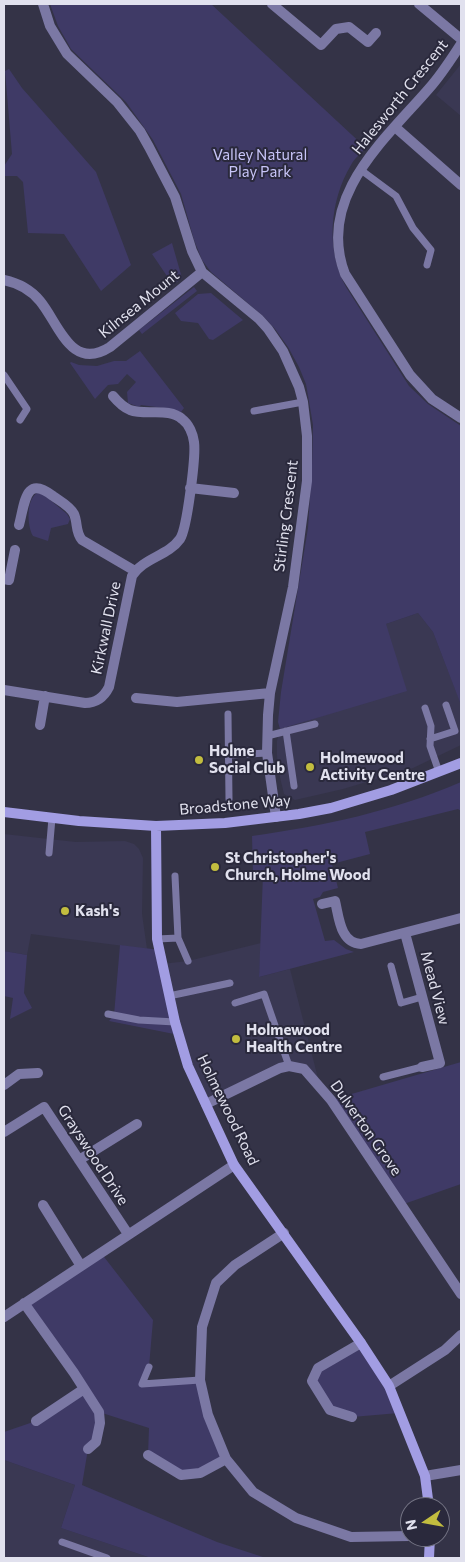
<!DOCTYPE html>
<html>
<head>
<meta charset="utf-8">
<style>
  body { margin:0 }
  #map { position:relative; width:465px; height:1562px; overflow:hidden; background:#343347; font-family:Commissioner,sans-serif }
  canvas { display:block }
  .frame { position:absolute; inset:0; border:5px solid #e1e1ee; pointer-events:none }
  .north { position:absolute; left:400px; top:1497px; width:50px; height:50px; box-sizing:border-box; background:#2a293c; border:1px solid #737383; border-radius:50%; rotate:258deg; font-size:14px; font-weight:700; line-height:20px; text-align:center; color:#e1e1ee }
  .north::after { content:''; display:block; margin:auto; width:18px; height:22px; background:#c2bd3f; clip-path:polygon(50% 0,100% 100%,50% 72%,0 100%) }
</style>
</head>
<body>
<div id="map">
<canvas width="465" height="1562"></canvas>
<div class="frame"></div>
<div class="north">N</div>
</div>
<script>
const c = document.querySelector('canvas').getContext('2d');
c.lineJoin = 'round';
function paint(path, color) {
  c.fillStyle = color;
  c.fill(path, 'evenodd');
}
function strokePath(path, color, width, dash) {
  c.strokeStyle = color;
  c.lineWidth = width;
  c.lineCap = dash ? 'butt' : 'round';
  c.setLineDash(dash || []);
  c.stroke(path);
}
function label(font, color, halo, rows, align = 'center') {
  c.font = font + ' Commissioner,sans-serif';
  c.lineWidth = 4;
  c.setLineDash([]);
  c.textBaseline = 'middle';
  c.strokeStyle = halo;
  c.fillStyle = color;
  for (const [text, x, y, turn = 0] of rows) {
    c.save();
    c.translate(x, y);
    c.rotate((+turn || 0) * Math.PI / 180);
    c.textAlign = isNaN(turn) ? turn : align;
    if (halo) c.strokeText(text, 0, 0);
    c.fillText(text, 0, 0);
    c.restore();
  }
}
paint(new Path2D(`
  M461,64V116L436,95Z
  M418,613L433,632L458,696L461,705V745L413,768L343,789L295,800L284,794L278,769L277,755V741L280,729L331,713L386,624Z
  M4,834L76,842L125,841L134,844L139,849L143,858L142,914L147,949L31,934L27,955L4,951Z
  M261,943L259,977L290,969L320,1086L304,1069L289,1066L206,1104L199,1091L162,964L188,961Z
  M4,1460L75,1485L61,1528L151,1558H4Z`), '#3a3853');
paint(new Path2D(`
  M50,4H211L366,148C361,153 354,159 351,165C329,202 326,250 346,287L409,386L428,404L461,426V705L433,632L418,613L386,624L407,691L280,729L278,722L281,692L308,528L312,465L313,425L306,384L299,367L288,347L275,329L263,316L211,272L202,260L194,240L181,194L153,140L126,102L71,49L58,26Z
  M9,69L22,88L96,172L131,265L101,291L64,234L28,233L23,182L17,176H4V166L12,154L5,71Z
  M172,243L182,278L173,285L152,254Z
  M194,287L197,291L142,334L139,330Z
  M211,293L243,320L213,340L209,339L198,323L181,321L175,313L198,294Z
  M140,351L184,408L181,412L171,409L141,405L139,407L128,403L127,392L136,382L127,374L118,384L108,385L95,399L70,363L71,362L79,365L97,366L114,361H126Z
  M37,493L43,494L67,514L70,519L68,524L51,528L48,541L33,536C27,526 26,500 37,493Z
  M461,782V811L458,809L365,832L370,854L332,864L338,888L323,892L320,897L313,899L325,941L334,940L346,949L354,952L259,977L263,875H253L252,836C327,825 391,812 461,782Z
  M120,945L160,950L179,1035L109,1021L114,1015Z
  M4,951L27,955L24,993L32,1008L10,1019L13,998L4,996Z
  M461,1062V1184L401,1205L331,1100Z
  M101,1253L153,1320L149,1367L142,1384L200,1380L226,1459L181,1475L148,1455L149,1428L99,1412L100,1423L88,1449L82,1485L217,1542L266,1558H151L61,1528L75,1485L4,1460V1432L36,1421L84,1388L24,1303Z
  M361,1343L399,1413L352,1417L330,1410L312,1381L318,1368Z`), '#3f3a66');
strokePath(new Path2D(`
  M361,170L396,196L413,228L431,250L427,265
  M4,375L27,409L20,420
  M254,411L303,402
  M425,708L431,726L430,746L439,772
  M228,714L229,799
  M286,731L294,786
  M267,736L315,724
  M430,739L455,731L446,705
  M229,755L267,753
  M49,853L52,818
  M178,938L188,961
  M157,939L178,938L175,876
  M391,966L401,1003L422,997
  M169,996L230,983
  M235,1003L264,994L289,1066
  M108,1014L139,1020L175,1022
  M383,1077L422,1067
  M149,1367L142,1384L200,1380
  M62,1542L107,1558`), '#7b78a4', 7);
strokePath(new Path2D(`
  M43,4L50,26L67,54L117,102L140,131L149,147L175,197L192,251L202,272L259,319L268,329L283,351L299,387L303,402L307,436V481L293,587L270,693L268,715L267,753L276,817
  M272,4L321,45L336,29L349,27L368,42L376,33
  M419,4L461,39
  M461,44C452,58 443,72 432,85C388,137 315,196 345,274L410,375L432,399L461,418
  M395,127L461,185
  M4,280C18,283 31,290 40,301C59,324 71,372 110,347L202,272
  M190,488L234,493
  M19,525C25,503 25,474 53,496C60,501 70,506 74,514C78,523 75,532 82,540L135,571
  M4,579L9,580L15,550
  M4,690L85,703C97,703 104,697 109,687L132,576C143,558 168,556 180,539C187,529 196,456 194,442C193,434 189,424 182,419C169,407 146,416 130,410C123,407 118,402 113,396
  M136,698L177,702L270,693
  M40,725L45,696
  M322,904L335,901C339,917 340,943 361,944L461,918
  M405,933L440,1063L422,1067
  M4,1085L19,1074L38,1073
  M206,1104L280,1068L289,1066L304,1069L331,1100L461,1294
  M4,1132L44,1107L128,1234
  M79,1160L137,1124
  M43,1205L81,1266
  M284,1233L235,1265L216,1283L202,1327L200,1380L208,1415L226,1459L253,1492L296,1518L351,1537L410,1536
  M24,1303L74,1373L99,1412L100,1423L96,1442L88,1449
  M4,1317L234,1165
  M389,1386L445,1350L461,1335
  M352,1417L330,1410L312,1381L318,1368L361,1343
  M36,1421L84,1389
  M148,1455L181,1475L200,1473L226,1459
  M425,1476L461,1470`), '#7b78a4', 10);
strokePath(new Path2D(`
  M4,812L79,821L156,826L225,823L299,814L331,808L391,790L461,763
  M156,826L157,939L175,1022L188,1066L234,1165L361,1343L389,1386L425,1476L429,1507
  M429,1558L430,1537`), '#a29de3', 10);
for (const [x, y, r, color] of [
  [199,760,5,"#c2bd3f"],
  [310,767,5,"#c2bd3f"],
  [215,867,5,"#c2bd3f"],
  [65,911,5,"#c2bd3f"],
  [236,1039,5,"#c2bd3f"]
]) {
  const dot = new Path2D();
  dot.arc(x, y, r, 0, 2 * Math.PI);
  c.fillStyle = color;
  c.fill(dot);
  strokePath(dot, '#2a293c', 2);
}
label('15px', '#e1e1ee', '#2a293c', [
  ["Halesworth Crescent",400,97,-51],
  ["Kilnsea Mount",139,304,-39],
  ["Stirling Crescent",286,516,-83],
  ["Kirkwall Drive",106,628,-78],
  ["Broadstone Way",235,805,-5],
  ["Mead View",435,988,75],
  ["Holmewood Road",228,1110,64],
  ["Dulverton Grove",366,1128,55],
  ["Grayswood Drive",93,1155,57]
]);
label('15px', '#c8c5f8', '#2a293c', [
  ["Valley Natural",260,155],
  ["Play Park",260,172]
]);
label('bold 15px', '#e1e1ee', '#2a293c', [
  ["Holme",209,751],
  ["Social Club",209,768],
  ["Holmewood",320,758],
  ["Activity Centre",320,775],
  ["St Christopher's",225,858],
  ["Church, Holme Wood",225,875],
  ["Kash's",75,911],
  ["Holmewood",246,1030],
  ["Health Centre",246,1047]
], 'left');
</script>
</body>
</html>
